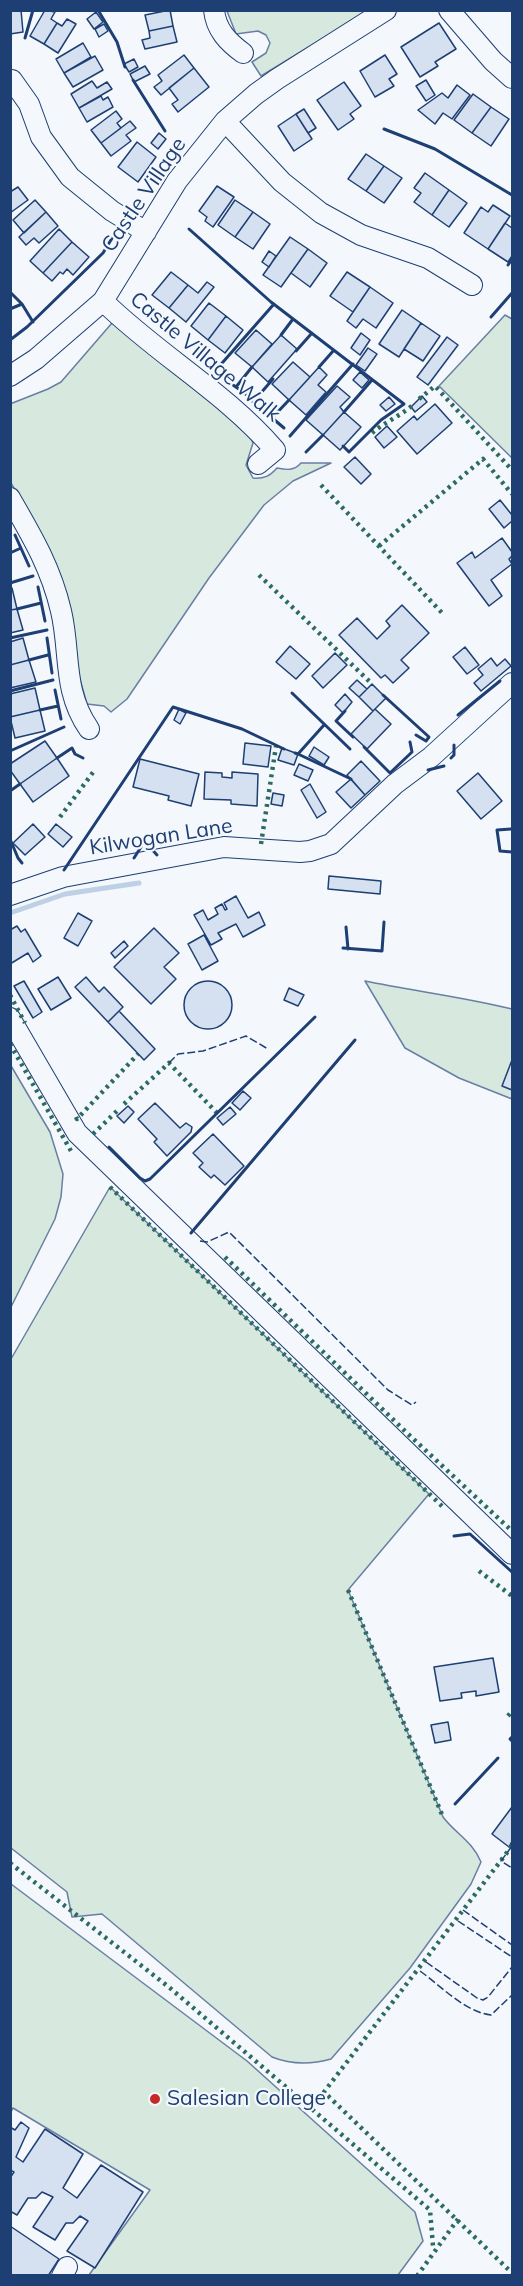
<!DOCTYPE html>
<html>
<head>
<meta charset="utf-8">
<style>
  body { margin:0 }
  #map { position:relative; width:523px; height:2286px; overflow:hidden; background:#f4f7fb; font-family:Mulish,sans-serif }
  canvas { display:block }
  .frame { position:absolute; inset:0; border:12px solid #1d3f73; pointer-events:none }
</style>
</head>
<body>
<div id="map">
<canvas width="523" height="2286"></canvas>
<div class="frame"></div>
</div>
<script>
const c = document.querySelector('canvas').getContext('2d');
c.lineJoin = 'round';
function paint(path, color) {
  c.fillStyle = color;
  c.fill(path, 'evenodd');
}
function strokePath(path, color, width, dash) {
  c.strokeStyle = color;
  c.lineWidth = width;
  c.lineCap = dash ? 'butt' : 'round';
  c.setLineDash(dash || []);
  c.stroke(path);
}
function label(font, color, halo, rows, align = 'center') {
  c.font = font + ' Mulish,sans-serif';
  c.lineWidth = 4.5;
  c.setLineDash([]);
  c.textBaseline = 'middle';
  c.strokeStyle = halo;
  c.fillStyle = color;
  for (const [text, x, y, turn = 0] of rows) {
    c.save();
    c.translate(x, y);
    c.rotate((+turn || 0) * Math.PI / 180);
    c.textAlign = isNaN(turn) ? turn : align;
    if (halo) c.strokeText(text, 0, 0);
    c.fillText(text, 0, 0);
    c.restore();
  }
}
const green = new Path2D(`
  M227,11H368L261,76L252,62L266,53L270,43L266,35L258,31L236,34Z
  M505,315L512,319V458L439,386Z
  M112,323L249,433L253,443L246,465L253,478C264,479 270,476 277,468C287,470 294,471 301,463H331L293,481L264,505L209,578L127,699L111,712L104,706L87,704L37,528L11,483L10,404L48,389L61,382Z
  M365,981C414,991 464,997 512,1009V1099L459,1078L405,1048Z
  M10,1064L50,1132L63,1174L61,1197L55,1219L11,1307Z
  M110,1187L429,1494L348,1590L443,1817C455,1833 473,1842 481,1862L471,1884L410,1968L331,2059C310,2065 292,2065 272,2057L102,1914L72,1917L67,1892L11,1848V1359Z
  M11,1884L247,2061L415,2212L423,2241L398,2275H89L150,2190L13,2108L11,2112Z`);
paint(green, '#d7e8df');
strokePath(green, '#687fa3', 1.5);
strokePath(new Path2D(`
  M10,913L65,894L139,883`), '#bed0e5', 5);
const building = new Path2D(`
  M10,10H21L23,32L10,34Z
  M45,10L55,12L51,19L57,23L44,44L30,36Z
  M170,10L173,26L149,31L145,15Z
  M96,12L103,22L94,29L87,19Z
  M67,19L76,24L58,53L44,44L57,23L62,26Z
  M439,23L456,49L435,62L438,66L420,77L401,47Z
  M104,24L108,31L99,37L95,29Z
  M173,26L177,42L145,49L142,40L150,38L149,31Z
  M83,43L91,57L64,73L56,59Z
  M184,55L194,68L161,95L154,87L162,81L158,75Z
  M385,55L397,74L389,79L394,86L375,97L360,71Z
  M95,56L103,70L73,87L64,73Z
  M134,59L138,67L129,72L124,64Z
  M145,66L150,74L134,82L130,74Z
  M194,68L209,87L178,112L172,104L178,100L169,88Z
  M426,80L435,95L426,101L416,86Z
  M92,81L97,88L107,82L112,89L79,108L71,94Z
  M344,82L361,106L350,114L354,119L338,130L317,100Z
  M457,85L470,95L452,119L443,113L435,124L418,110L442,93L448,98Z
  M473,94L491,107L472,133L454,120Z
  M101,96L103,100L108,97L113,107L87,122L79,108Z
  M491,107L509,119L491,146L472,133Z
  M304,109L316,128L308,133L296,114Z
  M116,111L122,119L117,123L121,128L101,143L91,130Z
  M296,114L312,139L294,151L278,126Z
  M130,121L136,128L126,135L131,141L111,156L101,143Z
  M159,133L166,139L158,149L151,143Z
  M137,142L156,157L138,182L118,167Z
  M366,154L384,166L366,191L348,179Z
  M384,166L402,178L384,203L366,191Z
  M425,173L449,190L432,215L414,202L421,193L414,188Z
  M217,186L234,197L213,227L205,221L207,217L199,211Z
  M18,187L28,200L10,213V192Z
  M449,190L467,203L449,227L432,215Z
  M35,200L46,212L24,233L13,220Z
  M235,200L253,212L235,237L218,225Z
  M493,205L510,216L488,249L464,233L481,207L488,212Z
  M46,212L58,226L39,243L34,238L26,245L19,237Z
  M253,212L270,224L253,249L235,237Z
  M505,223L512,228V256L508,262L488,249Z
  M59,229L72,242L43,273L30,261Z
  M290,237L308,249L281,287L263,275Z
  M72,242L89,257L73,275L67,269L63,274L60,272L52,281L43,273Z
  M308,249L327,263L310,287L291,273Z
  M269,251L276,256L269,267L262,262Z
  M171,272L188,285L169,308L152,295Z
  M347,272L370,287L353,312L330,296Z
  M207,282L214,287L186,322L169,308L188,285L198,293Z
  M370,287L393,303L376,328L363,319L356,328L347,321Z
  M209,303L226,316L208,340L191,326Z
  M402,310L421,323L399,357L379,344Z
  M226,316L243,330L225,353L208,340Z
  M421,323L440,336L423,361L404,349Z
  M256,330L272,344L252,367L235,353Z
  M361,333L370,340L360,355L351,348Z
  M281,335L297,349L268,382L252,367Z
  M447,337L458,345L428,385L417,377Z
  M368,348L377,354L365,371L356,365Z
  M293,362L310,377L289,400L272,384Z
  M319,367L327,375L318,385L326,392L306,415L289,400Z
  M360,372L369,380L362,388L353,380Z
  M337,386L350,397L340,407L344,412L323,435L306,420Z
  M422,396L427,402L415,412L411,407Z
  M389,397L395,404L386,411L380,405Z
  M435,404L452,423L417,454L397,431L414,416L417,420Z
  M344,412L361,427L340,450L323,435Z
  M387,426L397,437L384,448L375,437Z
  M355,457L371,474L361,484L344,467Z
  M500,500L512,515V521L504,528L489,509Z
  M502,538L512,552V556L509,559L512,564L491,580L502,596L489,606L457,563L472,552L475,558Z
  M10,588H12L17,609L10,610Z
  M402,605L429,633L401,660L409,668L393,683L385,675L381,678L339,635L357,618L377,639L390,626L386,621Z
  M17,609L23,630L10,633V610Z
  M23,638L29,660L10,665V642Z
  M290,646L310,664L296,679L276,662Z
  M465,647L479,665L467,674L453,657Z
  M335,653L347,665L323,688L312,676Z
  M491,658L497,666L505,659L511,666L481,691L474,683L483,675L478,669Z
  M29,660L36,682L10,688V665Z
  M357,680L367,689L359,697L349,688Z
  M372,684L386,698L373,711L359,697Z
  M35,688L40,710L10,717V694Z
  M345,694L352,702L343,713L335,705Z
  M179,709L186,713L180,724L174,720Z
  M375,709L391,724L367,749L351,734Z
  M40,710L45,731L15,738L10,717Z
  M45,741L57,758L20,784L10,770V764Z
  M245,743L271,746L268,767L243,764Z
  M314,747L329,757L324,765L309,756Z
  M282,748L298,754L294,765L278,760Z
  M57,758L69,776L33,802L20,784Z
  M140,759L199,774L191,806L168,800L169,796L133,787Z
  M361,761L380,781L365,795L347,775Z
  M299,764L313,770L308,781L294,775Z
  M205,772L222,773V777L232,778V772L258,774L257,806L231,804V800L204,799Z
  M478,773L502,801L481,819L457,791Z
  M351,779L365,795L351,808L336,792Z
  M310,784L326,812L317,818L301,790Z
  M273,793L284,795L282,806L271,804Z
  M33,824L45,837L25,855L13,843Z
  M56,824L72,837L63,847L48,834Z
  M329,876L381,881L380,894L328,889Z
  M236,896L248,918L259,912L265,925L243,937L236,924L218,933L222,939L211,945L194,915L203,910L208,920L218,914L215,908L222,904L225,910L227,909L224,903Z
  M78,913L92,921L78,946L64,938Z
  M17,926L21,932L25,929L41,956L33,962L28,953L10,964V930Z
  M154,928L179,953L164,967L176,979L151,1004L114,967Z
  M204,935L218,961L202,970L188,944Z
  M124,941L128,946L115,958L111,953Z
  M58,977L71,998L51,1010L38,989Z
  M86,977L99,992L104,987L123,1007L108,1022L75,987Z
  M24,981L42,1012L33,1018L14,986Z
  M184 1005a24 24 0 1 1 48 0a24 24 0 1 1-48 0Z
  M289,988L304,995L298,1006L284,1000Z
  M119,1011L155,1049L144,1060L108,1022Z
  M512,1060V1090L502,1086Z
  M243,1091L251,1098L240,1110L232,1103Z
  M155,1103L180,1128L186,1123L192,1127L191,1132L167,1156L154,1142L157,1139L138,1119Z
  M128,1106L134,1112L124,1123L117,1116Z
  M230,1107L236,1114L223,1125L217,1118Z
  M213,1134L244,1166L225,1185L214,1175L211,1178L199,1167L203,1163L193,1153Z
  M493,1658L499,1692L476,1696V1691L461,1693L462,1698L440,1701L434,1667Z
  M448,1722L451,1740L435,1743L431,1725Z
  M512,1807V1841L509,1847L492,1834Z
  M21,2122L29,2128L16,2157L23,2162L45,2129L83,2154L63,2188L77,2198L101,2165L143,2192L95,2268L67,2251L88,2221L80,2216L73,2223H66L55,2240L33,2227L53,2197L42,2192L36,2198H28L17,2215L10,2211V2178L14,2172L10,2170V2127L15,2130Z
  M10,2226L59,2259L48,2276H10Z`);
paint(building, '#d5e0f0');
strokePath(building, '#1d3f73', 1.5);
const minor = new Path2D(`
  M214,10C216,30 228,42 243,53
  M449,10L493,61L512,78
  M12,80L29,104L41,137L70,177L112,211L146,232
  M225,121L282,182L321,213L361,235L428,258L472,285
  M103,301C157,354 225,392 275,450L258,464
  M10,376L36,359L103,301L177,181L225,121L256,94L277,79L386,10
  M10,498C32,536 51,568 61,611C71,653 62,690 89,729
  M10,895L63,877L224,847L300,852L310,851L331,844L395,784L431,757L512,683
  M10,1018L77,1133L512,1554
  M62,2276L67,2267`);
strokePath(minor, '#1d3f73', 22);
strokePath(minor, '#f4f7fb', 20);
strokePath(new Path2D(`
  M419,399L435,386L512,470
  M372,433C385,422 400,416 413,405
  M321,485L444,615
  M379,546L483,459L512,494
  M259,575L372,684
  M60,817L94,771
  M261,844L276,746
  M10,995L25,1023
  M10,1044L71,1151
  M124,1104L169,1063L217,1113
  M76,1117L77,1119L138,1054
  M93,1134L117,1111
  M110,1187L444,1508
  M225,1257L407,1433L512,1531
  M479,1571L512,1596
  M348,1590L443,1817
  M508,1716L512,1711
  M512,1846L324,2092L512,2273
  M10,1863L170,1988L430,2210L433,2246
  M417,2276L458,2219`), '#2c6c60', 4.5, [3, 4.5]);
strokePath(new Path2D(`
  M169,1063L178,1054L203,1051L246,1036L268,1049
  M200,1241L207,1242L229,1232L388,1390L412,1405L416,1402
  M512,1846L501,1861L512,1868
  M463,1910L512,1945
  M458,1921L512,1957
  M426,1962L477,1998L483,2000L488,1997L512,1967
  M420,1971C441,1986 465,2012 491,2015L512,1995`), '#1d3f73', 1.5, [8, 3]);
strokePath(new Path2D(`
  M98,10L117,42L125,67
  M25,38L33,10
  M133,80L165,131
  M384,129L435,149L512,195
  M189,229L271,302L404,404L381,420L349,452L343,446
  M508,265L512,259
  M10,292L22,304L33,322
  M10,309L22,304
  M491,317L512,293
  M281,335L293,319
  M10,340L27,327L103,253L114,235
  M296,351L312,333
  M319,367L334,350
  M216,370L274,304
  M222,377L247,395
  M236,387L252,367
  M253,402L273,379
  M264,411L284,428
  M344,412L372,380
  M272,418L289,400
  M290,436L353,364
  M306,452L323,435
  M15,535L29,566
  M10,553L21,548
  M10,583L33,576
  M38,587L45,621
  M17,609L41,603
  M10,638L47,630
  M47,638L52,673
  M29,660L48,655
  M55,690L61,719
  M10,691L53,680
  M292,693L350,749
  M383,695L429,737L426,741L416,735
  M40,710L58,706
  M345,711L336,721L353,737
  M458,715L500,681
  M364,747L390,773L412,752L410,742
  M10,751L64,727
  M295,753L298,754L324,725
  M298,754L351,779
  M57,758L72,748L75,754L83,758
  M451,758L454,755V745
  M428,770L444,766
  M10,791L20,784
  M511,829L497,830L500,851L512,852
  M10,839L18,858L22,863
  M149,846L157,855
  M134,858L141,847
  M64,870L173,707L242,729L284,749
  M346,927L348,949
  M343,948L382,951L384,922
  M109,1147L140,1178L145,1181L150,1179L315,1017
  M191,1233L355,1040
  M454,1536L470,1534L512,1572
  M512,1737L510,1739L512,1741
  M455,1804L498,1758`), '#1d3f73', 3);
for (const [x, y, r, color] of [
  [155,2099,6,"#c62828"]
]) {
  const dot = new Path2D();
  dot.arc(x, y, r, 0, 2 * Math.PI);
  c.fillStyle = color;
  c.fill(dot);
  strokePath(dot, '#f4f7fb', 2);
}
label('21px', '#1d3f73', '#f4f7fb', [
  ["Castle Village",144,195,-56],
  ["Castle Village Walk",205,357,40],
  ["Kilwogan Lane",161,837,-9]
]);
label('21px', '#1d3f73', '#f4f7fb', [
  ["Salesian College",167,2099]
], 'left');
</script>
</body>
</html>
